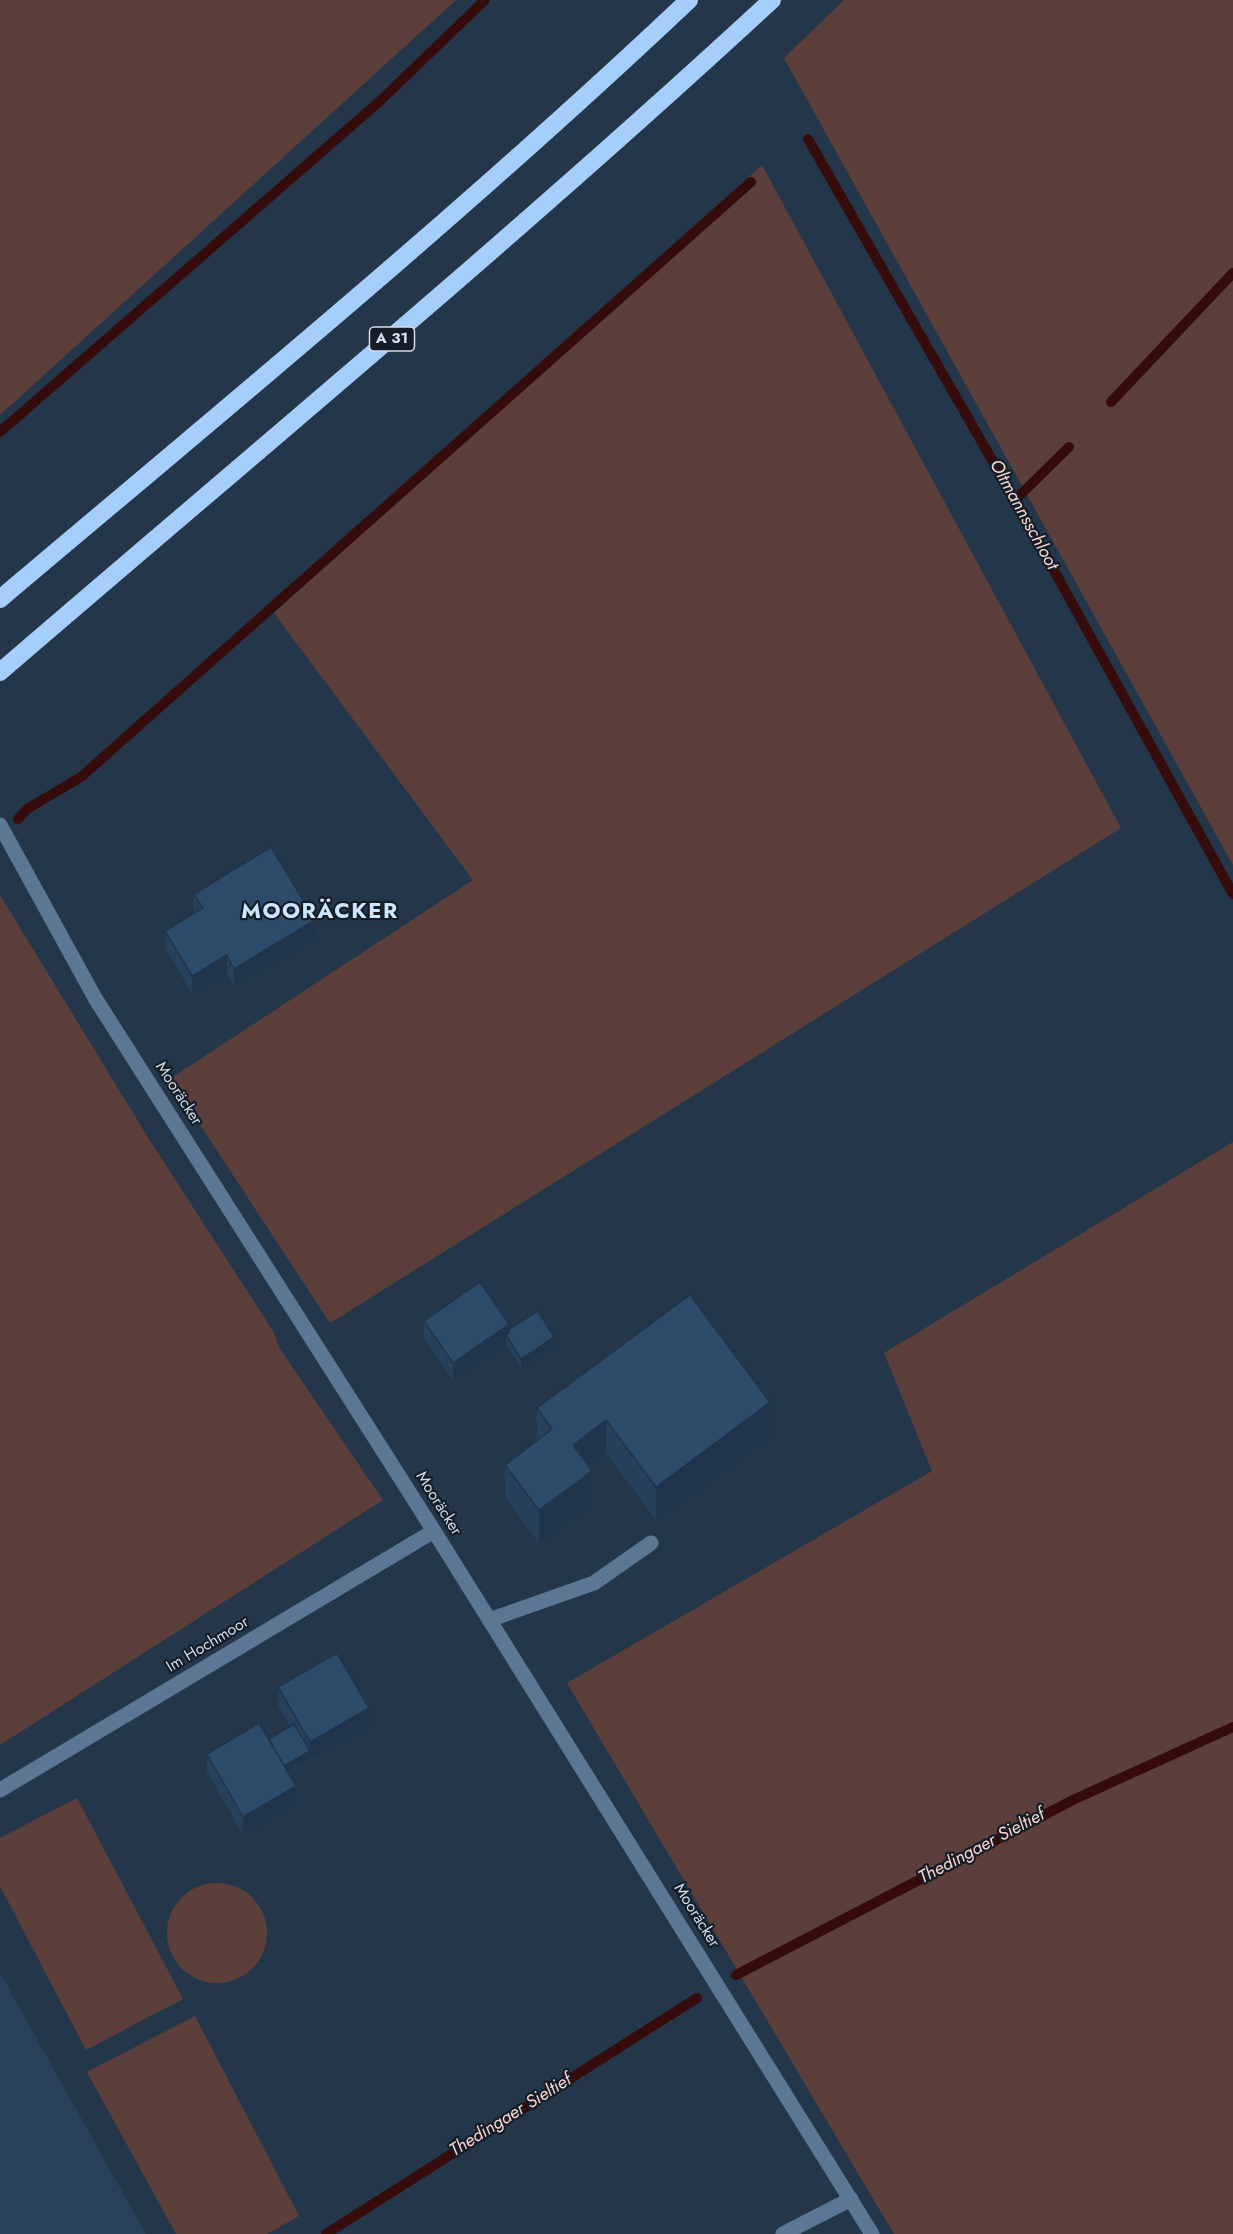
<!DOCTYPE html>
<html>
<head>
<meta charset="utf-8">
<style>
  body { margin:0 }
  canvas { display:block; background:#24374a }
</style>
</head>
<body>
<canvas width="1233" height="2234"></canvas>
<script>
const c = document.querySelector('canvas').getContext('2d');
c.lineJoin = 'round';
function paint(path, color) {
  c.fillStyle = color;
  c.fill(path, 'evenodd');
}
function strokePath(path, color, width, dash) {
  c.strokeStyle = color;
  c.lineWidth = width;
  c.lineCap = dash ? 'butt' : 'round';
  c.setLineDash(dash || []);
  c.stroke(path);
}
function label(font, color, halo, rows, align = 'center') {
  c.font = font + ' Jost,sans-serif';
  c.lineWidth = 4.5;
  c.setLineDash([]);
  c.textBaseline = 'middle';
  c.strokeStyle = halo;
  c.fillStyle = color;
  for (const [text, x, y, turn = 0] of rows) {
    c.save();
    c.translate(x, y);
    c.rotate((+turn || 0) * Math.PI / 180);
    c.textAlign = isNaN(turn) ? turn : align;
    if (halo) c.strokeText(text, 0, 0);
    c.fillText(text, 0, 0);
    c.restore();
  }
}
paint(new Path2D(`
  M0,1973L146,2234H0Z`), '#29415a');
paint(new Path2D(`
  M0,0H456L0,415Z
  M844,0H1233V865L784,58Z
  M762,165L1121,828L330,1323L170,1079L473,880L274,613Z
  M0,895L147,1136L273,1331L280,1349L383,1500L0,1745Z
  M1233,1142V2234H894L567,1683L932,1471L884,1353Z
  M77,1798L183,1999L86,2050L0,1886V1838Z
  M167 1933a50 50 0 1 1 100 0a50 50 0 1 1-100 0Z
  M195,2016L299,2216L267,2234H176L87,2072Z`), '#5c3f3b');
strokePath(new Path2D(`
  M808,139L1015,500L1233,894
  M1111,402L1233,273
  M0,432L380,101L485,0
  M1015,500L1069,447
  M18,819L27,809L81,777L751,182
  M736,1975L1075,1799L1233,1727
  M326,2234L697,1998`), '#350c0b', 10);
strokePath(new Path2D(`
  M0,825L95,998L434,1531L872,2234
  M489,1620L594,1583L651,1543
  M0,1790L434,1531
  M783,2234L851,2199`), '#5b7794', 15);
strokePath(new Path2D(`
  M0,599C232,403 468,209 689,0
  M0,672C259,449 521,232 772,0`), '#a6cefa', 18);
paint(new Path2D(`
  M194,894L315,938L234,986L227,973L192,993L165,948V931L195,913L194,911Z
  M424,1321L509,1329L554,1346L521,1368L506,1344L453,1380L424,1339Z
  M537,1408L770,1435L656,1520L606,1453L589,1466L592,1504L539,1543L505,1497V1465L537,1441Z
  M278,1687L369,1726L288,1773L296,1804L243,1834L207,1772V1754L269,1739L290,1726L278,1705Z`), '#27415d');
paint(new Path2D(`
  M315,920V938L234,986V969Z
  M227,955V973L192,993V976Z
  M509,1324V1340L506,1335V1344L453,1380V1363Z
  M554,1337V1346L521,1368V1359Z
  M770,1402V1435L656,1520V1487Z
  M606,1420V1453L573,1478V1445Z
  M592,1471V1504L539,1543V1510Z
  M369,1708V1726L280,1777V1768L310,1751V1742Z
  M296,1786V1804L243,1834V1817Z`), '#20354c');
const building = new Path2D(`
  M271,847L315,920L234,969L227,955L192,976L165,931L203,908L194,894Z
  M480,1282L509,1324L453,1363L424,1321Z
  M690,1295L770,1402L656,1487L606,1420L573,1445L592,1471L539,1510L505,1465L552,1429L537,1408Z
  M538,1311L554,1337L521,1359L506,1335L509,1333V1329Z
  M337,1653L369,1708L310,1742L278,1687Z
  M259,1723L296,1786L243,1817L207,1754Z
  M294,1724L310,1751L284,1766L269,1739Z`);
paint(building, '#2d4c6c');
strokePath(building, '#20354c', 1.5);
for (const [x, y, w] of [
  [392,339,45]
]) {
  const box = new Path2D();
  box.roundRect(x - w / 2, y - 12, w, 24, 4.5);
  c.fillStyle = '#151d26';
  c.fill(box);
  strokePath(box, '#d3deeb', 1.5);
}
label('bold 15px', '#d3deeb', null, [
  ["A 31",392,339]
]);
label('16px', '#d3deeb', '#151d26', [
  ["Mooräcker",178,1094,57],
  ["Mooräcker",438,1504,58],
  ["Im Hochmoor",208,1645,-31],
  ["Mooräcker",696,1916,58]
]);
label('italic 18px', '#f7d5d1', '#151d26', [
  ["Oltmannsschloot",1023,515,61],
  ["Thedingaer Sieltief",982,1847,-28],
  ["Thedingaer Sieltief",511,2116,-32]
]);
c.letterSpacing = '1.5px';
label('bold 22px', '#cee5fe', '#151d26', [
  ["MOORÄCKER",320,913]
]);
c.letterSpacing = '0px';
</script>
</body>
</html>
